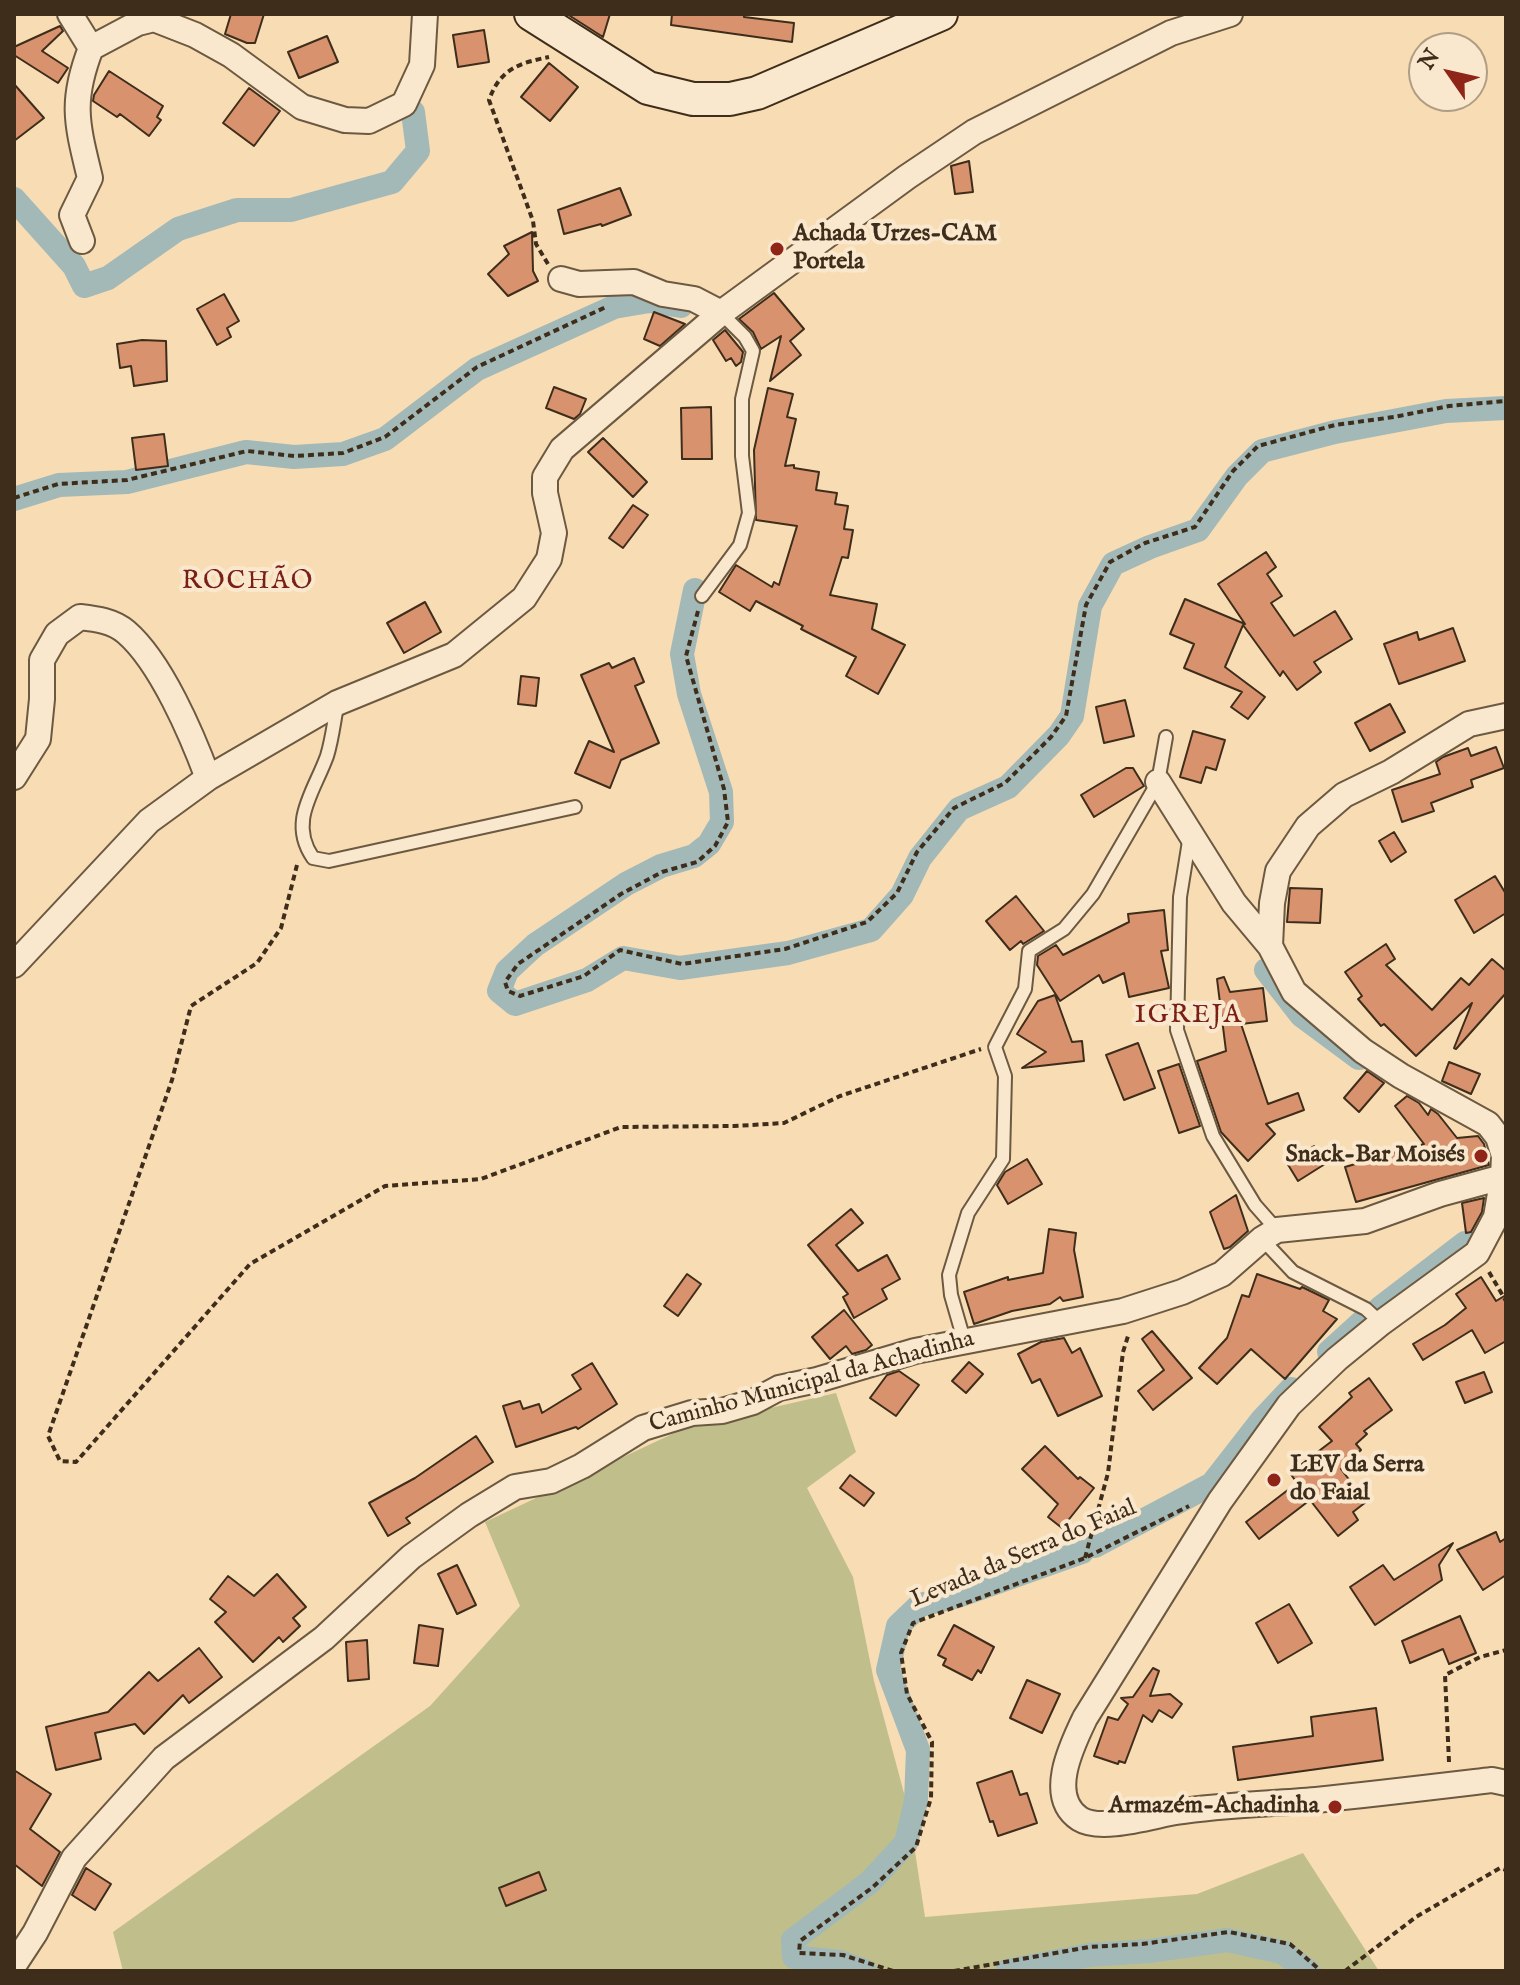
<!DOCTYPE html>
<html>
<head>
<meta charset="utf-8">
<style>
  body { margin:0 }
  #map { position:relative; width:1520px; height:1985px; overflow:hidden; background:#f8dcb4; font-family:"IM FELL English",serif }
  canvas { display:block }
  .frame { position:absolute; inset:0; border:16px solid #3e2d1b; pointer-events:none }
  .north { position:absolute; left:1408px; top:32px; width:80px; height:80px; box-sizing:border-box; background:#fae8ce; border:2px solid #af9d86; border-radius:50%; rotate:304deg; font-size:22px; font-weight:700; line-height:32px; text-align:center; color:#3e2d1b }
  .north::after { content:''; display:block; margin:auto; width:28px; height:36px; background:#8f2418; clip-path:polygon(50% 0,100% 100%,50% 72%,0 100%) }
</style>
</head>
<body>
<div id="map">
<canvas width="1520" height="1985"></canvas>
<div class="frame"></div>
<div class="north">N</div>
</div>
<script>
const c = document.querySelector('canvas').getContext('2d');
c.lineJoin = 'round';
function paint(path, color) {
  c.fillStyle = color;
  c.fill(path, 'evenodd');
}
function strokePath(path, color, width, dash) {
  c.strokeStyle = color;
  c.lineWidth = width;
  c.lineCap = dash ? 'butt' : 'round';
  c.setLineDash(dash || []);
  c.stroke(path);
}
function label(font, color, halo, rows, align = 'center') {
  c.font = font + ' "IM FELL English",serif';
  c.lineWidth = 8;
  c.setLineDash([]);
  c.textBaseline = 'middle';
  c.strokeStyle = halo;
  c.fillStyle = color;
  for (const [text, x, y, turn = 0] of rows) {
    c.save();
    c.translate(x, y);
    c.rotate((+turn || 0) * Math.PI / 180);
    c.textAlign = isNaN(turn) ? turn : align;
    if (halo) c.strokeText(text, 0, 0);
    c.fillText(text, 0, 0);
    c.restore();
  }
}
paint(new Path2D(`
  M836,1393L856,1452L807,1488L853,1577L874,1681L909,1812L925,1917L1197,1894L1303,1853L1379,1971H123L113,1932L430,1706L520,1606L485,1522L687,1427Z`), '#c0bf8b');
strokePath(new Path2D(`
  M14,199L74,266L84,286L108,278L178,229L237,210H291L392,182L418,151L413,112
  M14,499L59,485L127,482L246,452L294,457L343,454L385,439L477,369L614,307L649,301L681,306
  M695,590L682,654L689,694L721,792L722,822L709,844L694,856L661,866L626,884L535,945L507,971L499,991L515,1004L587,980L623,958L680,968L788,953L871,930L902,895L920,858L959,809L1008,787L1059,735L1072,716L1090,606L1113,564L1150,547L1198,530L1237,476L1262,451L1335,432L1446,411L1506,408
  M1266,970L1301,1015L1359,1058
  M1380,1308L1465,1243
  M1329,1352L1362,1322
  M1095,1546L1212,1484L1261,1421L1291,1389
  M865,1971L840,1962L794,1957L793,1940L870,1882L906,1843L916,1801L918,1750L888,1670L898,1626L920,1605L958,1596L1082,1552
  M1007,1971L1089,1955L1149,1951L1227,1940L1282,1952L1308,1971`), '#a2b9b8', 24);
const building = new Path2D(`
  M231,14H264L255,43H247L225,34Z
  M567,14H610L603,37Z
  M672,14H744V17L794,23L792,42L671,25Z
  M60,26L63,31L42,51L68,68L58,83L14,55V47Z
  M484,30L489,62L458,67L453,35Z
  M327,36L338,62L299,78L288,52Z
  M549,63L578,87L550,121L521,97Z
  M109,71L163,106L157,117L161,120L149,136L120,114L117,117L93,101L94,95Z
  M14,84L44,118L14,141Z
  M249,88L280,111L254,146L223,123Z
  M969,161L973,192L955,194L951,166Z
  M620,188L631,215L602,226L601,224L564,234L558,210Z
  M532,232L533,271L538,281L508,296L488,274L509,254L504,246Z
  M774,293L804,329L790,341L801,355L770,381L781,336L761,349L753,332L739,319Z
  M224,294L239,321L227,328L231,337L217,345L197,309Z
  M654,312L685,324L660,346L644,339Z
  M725,330L743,352L741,362L736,366L731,358L726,361L713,340Z
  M142,340L166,341L167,381L134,386L131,366L120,368L117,344Z
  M554,387L586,399L580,414L574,419L546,408Z
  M768,388L793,394L787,417L796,419L785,466L794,465V468L819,472L816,490L837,493L835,504L848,506L844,529L853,530L848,558L842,557L830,595L877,604L872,629L905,645L878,694L846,676L856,657L801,629L803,626L756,601L750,611L719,592L736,565L772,587L774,582L779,585L797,526L756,520L754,450Z
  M711,407L712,459H682L681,408Z
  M164,434L168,466L136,470L132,438Z
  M603,438L647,482L633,497L588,452Z
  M633,505L648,515L623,548L609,538Z
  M1266,552L1276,567L1267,574L1282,596L1271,603L1294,636L1335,611L1352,639L1314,662L1321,672L1297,690L1283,671L1280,676L1243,625L1225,667L1265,697L1248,719L1231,707L1242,692L1184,668L1194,644L1170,634L1185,599L1245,624L1218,584Z
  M425,602L441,632L404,653L387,623Z
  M1453,628L1465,661L1399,684L1384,644L1417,632L1419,640Z
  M634,658L644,682L635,686L659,743L621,760L610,788L575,773L589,741L614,752L581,675L609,663L612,668Z
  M521,676L539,678L536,706L518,704Z
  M1125,700L1134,736L1104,743L1096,707Z
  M1390,704L1405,732L1370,751L1355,723Z
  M1193,731L1225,740L1216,770L1206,767L1201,783L1180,777Z
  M1496,747L1504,768L1471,780L1473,787L1431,803L1434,811L1402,822L1392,790L1440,774L1436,762L1443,757L1468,748L1471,756Z
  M1126,768H1133L1144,786L1094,817L1081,795Z
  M1394,832L1406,852L1391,862L1379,841Z
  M1495,876L1506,894V913L1474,933L1455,900Z
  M1290,888L1322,889L1320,923L1287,922Z
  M1016,896L1044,931L1023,944L1021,941L1010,950L986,921Z
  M1164,910L1168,950L1161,951L1169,988L1129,997L1124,973L1103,983L1099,975L1060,1001L1037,965L1038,956L1056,945L1063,955L1129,922L1128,914Z
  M1386,944L1395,959L1386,965L1432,1010L1461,978L1469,985L1492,959L1506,971V993L1456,1049L1454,1048L1472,1003L1416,1056L1384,1024L1381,1026L1358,999L1362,996L1345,972Z
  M1224,977L1230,992L1263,988L1267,1021L1241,1024L1268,1104L1298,1093L1304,1110L1266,1124L1275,1134L1248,1161L1221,1132L1197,1061L1226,1051L1217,979Z
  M1055,995L1072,1042L1082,1041L1084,1061L1022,1068L1046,1052L1017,1034L1038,1001Z
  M1138,1043L1155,1088L1124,1100L1106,1055Z
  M1449,1062L1480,1074L1471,1094L1442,1081Z
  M1179,1064L1200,1126L1179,1133L1158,1071Z
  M1367,1071L1384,1083L1359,1112L1344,1098Z
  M1407,1096L1419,1103L1428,1115L1431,1109L1438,1114L1457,1138L1478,1136L1484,1144L1489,1165L1356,1202L1345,1167L1424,1144L1395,1106Z
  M1314,1146L1325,1164L1298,1181L1287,1163Z
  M1027,1159L1042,1184L1008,1204L997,1185L1005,1172Z
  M1236,1195L1248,1231L1230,1247L1224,1249L1210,1212Z
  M1484,1198L1482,1212L1471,1232L1466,1233L1462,1203Z
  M851,1209L863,1223L836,1245L858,1271L887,1255L900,1279L882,1289L887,1299L854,1318L843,1297L848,1294L808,1245Z
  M1049,1229L1076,1233L1074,1250L1083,1297L1063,1301L1060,1297L1050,1304L1012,1311L974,1324L964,1292L1008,1277V1280L1043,1273Z
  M687,1274L701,1284L678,1316L664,1306Z
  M1257,1274L1300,1289L1302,1287L1329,1300L1323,1311L1337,1319L1285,1379L1251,1349L1217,1384L1199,1368L1227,1338L1242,1295L1249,1297Z
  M1481,1277L1496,1301L1506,1295V1341L1485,1353L1472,1330L1423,1360L1413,1344L1445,1325L1466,1308L1456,1294Z
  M844,1310L872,1345L866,1350L852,1354L846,1346L830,1359L812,1337Z
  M1152,1331L1192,1378L1153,1410L1138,1391L1164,1370L1142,1339Z
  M1064,1338L1072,1353L1080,1348L1102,1396L1058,1416L1040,1379L1032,1383L1018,1354L1041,1342Z
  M969,1362L983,1374L966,1393L952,1381Z
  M592,1363L617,1404L578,1429L576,1427L516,1447L503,1406L520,1401L523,1409L539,1404L542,1413L581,1389L572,1375Z
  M899,1371L919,1385L896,1416L870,1398L887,1375Z
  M1484,1372L1492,1392L1465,1403L1456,1382Z
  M1369,1378L1392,1410L1364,1431L1367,1434L1356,1444L1361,1450L1341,1469L1366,1502L1353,1512L1358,1520L1338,1536L1310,1500L1259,1539L1246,1522L1297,1483L1290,1473L1332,1441L1319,1427L1352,1397L1349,1393Z
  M476,1436L493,1462L406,1518L410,1523L388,1536L369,1503L415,1478Z
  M1045,1446L1078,1479L1080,1477L1094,1488L1062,1528L1048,1517L1058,1504L1022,1469Z
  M850,1475L874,1493L864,1506L840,1488Z
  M1496,1532L1500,1542L1506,1538V1575L1483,1590L1457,1550Z
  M1453,1543L1439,1565L1442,1580L1375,1625L1350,1587L1383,1565L1394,1580Z
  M457,1565L476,1605L457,1614L438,1574Z
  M277,1574L306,1607L293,1618L300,1626L283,1642L279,1637L253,1662L215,1622L226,1612L210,1599L228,1576L254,1596Z
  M1289,1604L1312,1643L1278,1663L1256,1623Z
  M1460,1616L1476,1653L1449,1664L1443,1649L1410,1663L1402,1641Z
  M419,1625L443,1629L438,1666L414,1663Z
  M954,1625L994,1647L981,1673L978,1670L972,1680L943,1665L946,1659L938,1655Z
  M367,1640L369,1679L348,1681L346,1642Z
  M199,1648L222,1677L189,1703L183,1695L144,1734L135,1724L95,1733L101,1759L56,1770L46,1727L108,1712L149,1672L158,1681Z
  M1153,1668L1159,1671L1150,1696L1170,1694L1182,1704L1172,1718L1159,1710L1152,1722L1143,1715L1125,1763L1119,1761L1118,1764L1094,1756L1108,1717L1118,1720L1128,1704L1121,1698L1133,1697Z
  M1027,1680L1060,1694L1042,1733L1010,1718Z
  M1376,1708L1383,1760L1238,1780L1233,1747L1313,1736L1311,1717Z
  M14,1770L51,1794L30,1829L60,1852L42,1886L14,1864Z
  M1012,1771L1020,1795L1027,1793L1037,1823L998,1836L993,1821L990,1822L977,1783Z
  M86,1868L111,1884L95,1910L72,1895Z
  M539,1872L546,1890L506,1906L499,1888Z`);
paint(building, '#d8926d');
strokePath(building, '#3e2d1b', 2);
const service = new Path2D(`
  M702,596L740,545L749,513L742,456V399L753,351L745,337L721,313
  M337,706C334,722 332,740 327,756C314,792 288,822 313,858L329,861L575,807
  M1190,835L1180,897L1177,1030L1213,1136L1255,1205L1277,1230
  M1262,1239L1293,1272L1366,1309L1381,1323
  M964,1340L951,1295L949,1275L968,1213L1003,1159L1005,1076L995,1047L1025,989L1029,951L1064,929L1093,894L1158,782L1166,737`);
const minor = new Path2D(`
  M70,14L91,48L138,23L154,19L195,35L231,55L302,107L345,120L369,121L404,104L422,65L425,14
  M82,241L72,215L90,178C77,124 70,102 91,48
  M561,279L579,284L634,282L663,294L694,299L721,313
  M1506,716L1469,724L1391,772L1344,795L1308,826L1278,871L1272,903L1270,946L1294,992L1363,1051L1401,1076L1488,1124L1498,1137L1504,1156L1503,1176L1496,1217L1477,1253L1381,1323L1337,1359L1289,1405L1220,1501L1085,1718C1072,1745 1046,1797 1080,1819C1101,1832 1152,1816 1176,1812C1222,1805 1269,1804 1316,1800C1375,1794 1433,1787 1492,1780L1506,1783
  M14,777L38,739L42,699V660L57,634L80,617C97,619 113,621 126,632C161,662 192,735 208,778
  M1158,782L1234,903L1270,946
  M14,965L149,821L208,778L337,703L454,655L524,598L549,559L554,533L545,493V477L562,449L721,313L907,177L974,132L1171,33L1230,14
  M14,1965L35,1933L74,1858L164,1758L324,1638L411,1557L469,1515L515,1487L551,1481L582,1466L643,1428L692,1413L722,1411L753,1402L779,1388L817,1380L915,1351L1123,1311L1182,1292L1222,1274L1262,1239L1277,1230L1365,1221L1440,1194L1506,1176`);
const secondary = new Path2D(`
  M531,14L648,88L693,99H730L757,93L941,14`);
strokePath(service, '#6c5941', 16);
strokePath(minor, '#6c5941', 28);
strokePath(secondary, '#3e2d1b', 36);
strokePath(new Path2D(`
  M548,264L536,244L533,221L489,100C500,69 519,63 549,57
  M14,498L58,484L127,480L247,451L294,456L343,453L385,437L477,367L606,307
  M698,611L686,656L724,789L728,822L715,846L697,862L662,872L621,894L518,964L505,982L508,991L520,996L584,976L620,950L682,964L785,949L867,922L897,893L917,852L954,808L1005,783L1051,737L1066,716L1086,605L1110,562L1145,543L1195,527L1233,471L1258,446L1335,425L1394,417L1449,406L1506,401
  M297,865L281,928L257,963L191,1006L172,1080L48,1436L60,1461L76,1462L250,1264L385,1186L481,1179L621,1127L734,1126L784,1123L840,1096L981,1049
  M1489,1272L1506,1301
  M1085,1558L1108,1473L1123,1352L1129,1333
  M1449,1762L1445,1675L1480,1657L1506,1650
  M893,1971L843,1955L799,1953L800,1941L873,1887L916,1847L931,1798L932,1742L907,1694L901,1653L913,1623L1085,1558L1189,1506
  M954,1971L1089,1947L1142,1944L1229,1932L1290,1944L1321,1971
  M1345,1971L1416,1917L1500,1868L1506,1870`), '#3e2d1b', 4, [6, 4]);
strokePath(service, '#fae8ce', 12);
strokePath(minor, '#fae8ce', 24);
strokePath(secondary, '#fae8ce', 32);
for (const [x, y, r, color] of [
  [777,249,8,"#8f2418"],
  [1481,1156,8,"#8f2418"],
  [1274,1480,8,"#8f2418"],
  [1335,1807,8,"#8f2418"]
]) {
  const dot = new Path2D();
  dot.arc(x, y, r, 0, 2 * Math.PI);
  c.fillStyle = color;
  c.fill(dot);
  strokePath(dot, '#fae8ce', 3);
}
label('bold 24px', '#3e2d1b', '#fae8ce', [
  ["Achada Urzes-CAM",793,235],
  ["Portela",793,263],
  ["Snack-Bar Moisés",1465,1156,"right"],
  ["LEV da Serra",1290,1466],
  ["do Faial",1290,1494],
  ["Armazém-Achadinha",1319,1807,"right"]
], 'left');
label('24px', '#3e2d1b', '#fae8ce', [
  ["Caminho Municipal da Achadinha",812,1383,-15],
  ["Levada da Serra do Faial",1024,1555,-23]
]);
c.letterSpacing = '2px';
label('26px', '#7a1f14', '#fae8ce', [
  ["ROCHÃO",248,583],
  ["IGREJA",1189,1017]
]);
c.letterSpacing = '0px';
</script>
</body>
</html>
